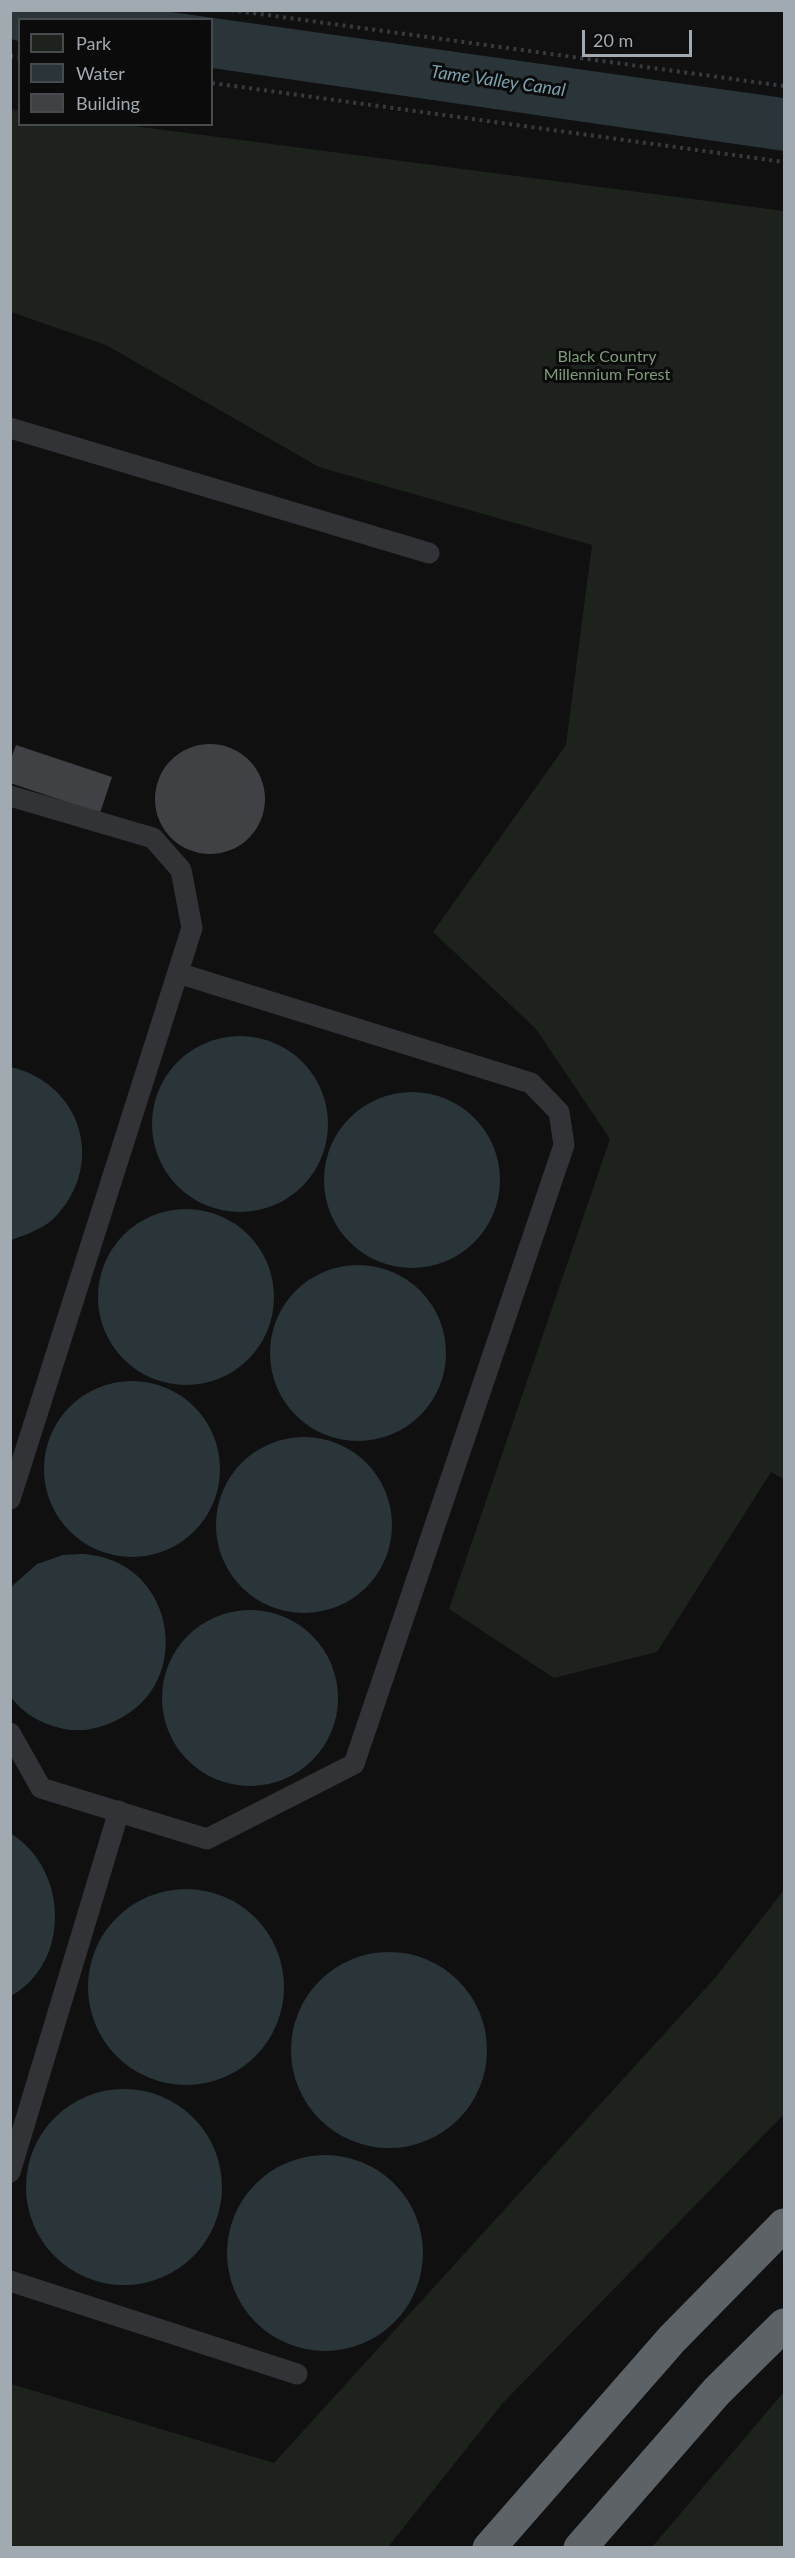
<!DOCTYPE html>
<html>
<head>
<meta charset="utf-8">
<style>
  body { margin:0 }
  #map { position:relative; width:795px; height:2558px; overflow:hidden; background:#101011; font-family:Lato,sans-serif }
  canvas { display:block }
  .frame { position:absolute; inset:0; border:12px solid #a1aab1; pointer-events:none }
  .legend { position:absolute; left:18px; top:18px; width:195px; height:108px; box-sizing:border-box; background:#0b0b0c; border:2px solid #474b4e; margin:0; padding:8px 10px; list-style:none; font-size:18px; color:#a1aab1 }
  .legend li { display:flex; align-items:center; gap:12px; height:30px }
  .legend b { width:30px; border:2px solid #474b4e }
  .scale { position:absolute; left:582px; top:30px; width:110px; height:27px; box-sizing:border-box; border:3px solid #a1aab1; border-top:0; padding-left:8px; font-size:18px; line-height:21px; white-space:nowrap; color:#a1aab1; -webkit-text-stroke:4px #0b0b0c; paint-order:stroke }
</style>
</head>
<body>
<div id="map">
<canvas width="795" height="2558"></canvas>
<div class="frame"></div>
<ul class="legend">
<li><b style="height:16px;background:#1d231c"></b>Park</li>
<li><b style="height:16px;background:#2a3539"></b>Water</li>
<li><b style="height:16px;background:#3f4144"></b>Building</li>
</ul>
<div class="scale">20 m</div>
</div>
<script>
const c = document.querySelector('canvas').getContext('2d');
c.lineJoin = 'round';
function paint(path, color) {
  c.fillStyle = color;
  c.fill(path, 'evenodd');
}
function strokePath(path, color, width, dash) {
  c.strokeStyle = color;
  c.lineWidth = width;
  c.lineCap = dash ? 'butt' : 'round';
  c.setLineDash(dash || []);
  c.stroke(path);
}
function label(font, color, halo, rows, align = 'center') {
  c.font = font + ' Lato,sans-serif';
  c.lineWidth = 6;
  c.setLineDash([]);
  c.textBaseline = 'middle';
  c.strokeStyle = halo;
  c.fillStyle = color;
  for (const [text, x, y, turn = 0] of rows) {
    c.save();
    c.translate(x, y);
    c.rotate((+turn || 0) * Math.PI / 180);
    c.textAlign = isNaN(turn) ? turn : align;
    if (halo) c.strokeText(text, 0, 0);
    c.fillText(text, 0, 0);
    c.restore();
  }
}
paint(new Path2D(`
  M11,109L19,111L20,124L126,125L784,211V1479L771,1472L657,1652L554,1678L449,1609L610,1139L536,1029L433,932L566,745L592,545L319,467L106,345L11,312Z
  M784,1890V2114L502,2404L388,2547H11V2384L274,2463L715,1978Z
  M784,2392V2547H652Z`), '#1d231c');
paint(new Path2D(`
  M11,10L164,11L784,98V151L212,68V20H20L19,41L11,39Z
  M152 1124a88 88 0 1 1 176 0a88 88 0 1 1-176 0Z
  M11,1067C79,1083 106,1160 58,1214C46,1228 28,1234 11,1240Z
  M324 1180a88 88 0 1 1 176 0a88 88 0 1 1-176 0Z
  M98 1297a88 88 0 1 1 176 0a88 88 0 1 1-176 0Z
  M270 1353a88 88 0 1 1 176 0a88 88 0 1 1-176 0Z
  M44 1469a88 88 0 1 1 176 0a88 88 0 1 1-176 0Z
  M216 1525a88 88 0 1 1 176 0a88 88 0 1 1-176 0Z
  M63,1555C72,1555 82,1553 91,1555C176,1566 194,1684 117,1720C99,1729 80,1733 60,1728C41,1723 23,1714 11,1697V1587L37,1564Z
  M162 1698a88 88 0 1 1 176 0a88 88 0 1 1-176 0Z
  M10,1833C68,1868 72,1962 11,1996Z
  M88 1987a98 98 0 1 1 196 0a98 98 0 1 1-196 0Z
  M291 2050a98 98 0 1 1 196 0a98 98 0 1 1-196 0Z
  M26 2187a98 98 0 1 1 196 0a98 98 0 1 1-196 0Z
  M227 2253a98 98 0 1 1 196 0a98 98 0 1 1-196 0Z`), '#2a3539');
paint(new Path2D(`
  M155 799a55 55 0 1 1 110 0a55 55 0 1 1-110 0Z
  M16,745L112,777L100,813L10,783V761Z`), '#3f4144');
strokePath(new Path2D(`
  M231,10L784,86
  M10,56L20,57
  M212,83L784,162`), '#373a3d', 4, [3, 4.5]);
strokePath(new Path2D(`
  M10,428L429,553
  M10,796L153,838L181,870L192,928L10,1499
  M10,1733L41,1788L207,1839L354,1764L564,1145L559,1112L531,1083L178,973
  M10,2172L119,1811
  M10,2281L297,2374`), '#313336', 21);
strokePath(new Path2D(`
  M489,2548L672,2339L784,2225
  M580,2548L717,2391L784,2325`), '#5d6267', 33);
label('16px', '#7f9c79', '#0b0b0c', [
  ["Black Country",607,357],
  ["Millennium Forest",607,375]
]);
label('italic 18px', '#79a0ac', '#0b0b0c', [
  ["Tame Valley Canal",498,81,8]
]);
</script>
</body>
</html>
